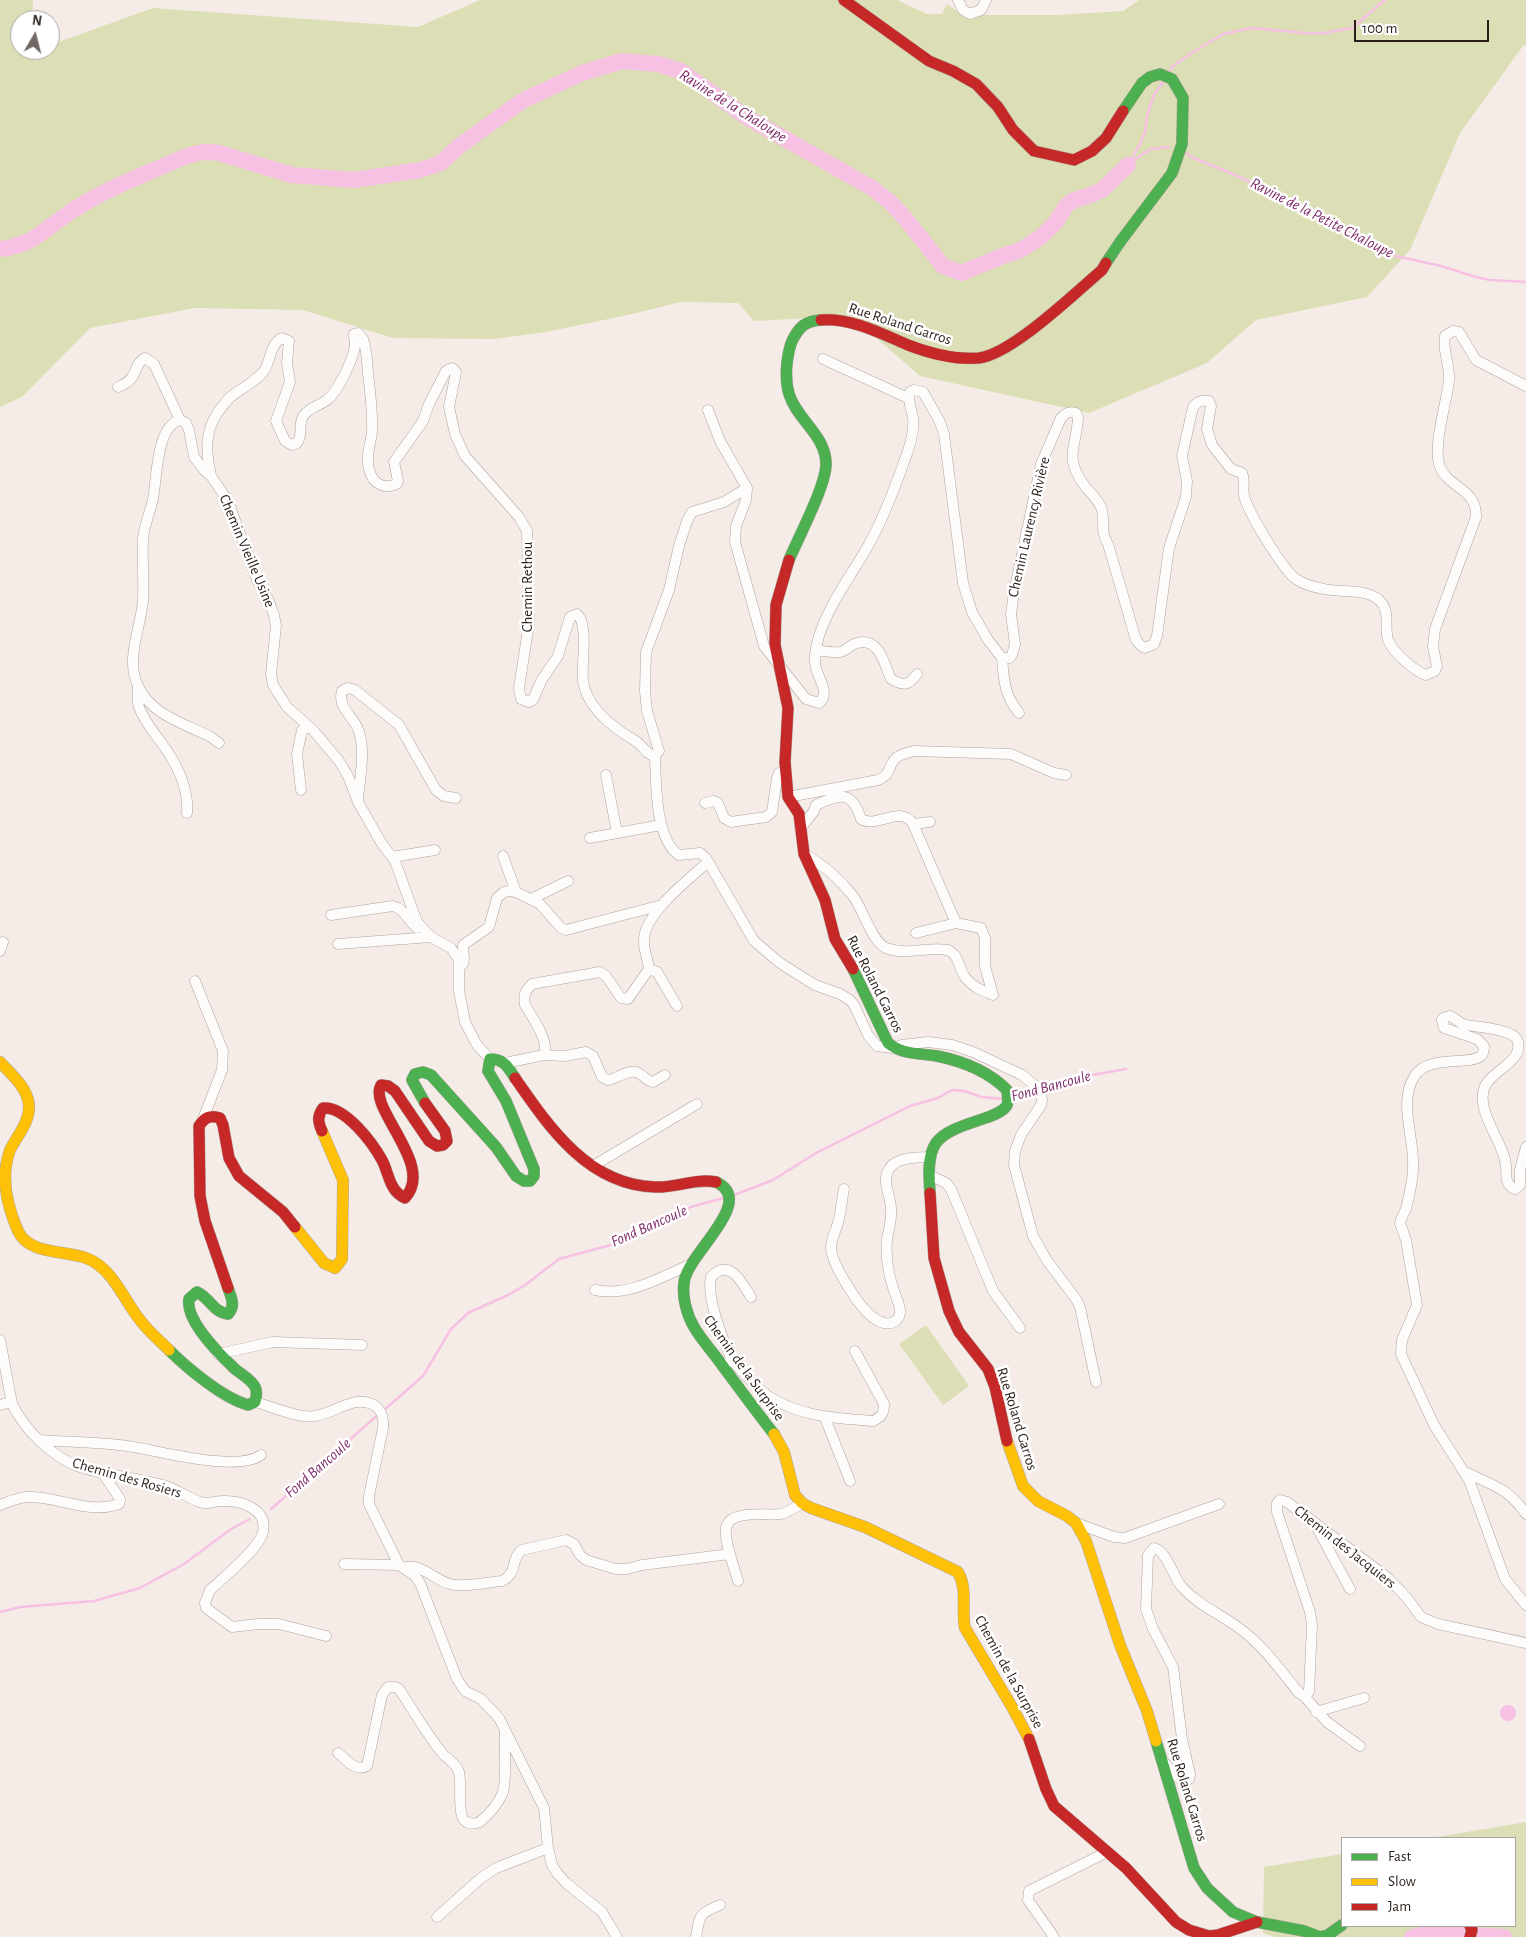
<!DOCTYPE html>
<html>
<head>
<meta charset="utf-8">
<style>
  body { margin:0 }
  #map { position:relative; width:1526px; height:1937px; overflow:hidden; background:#f6ece7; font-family:"Alegreya Sans",sans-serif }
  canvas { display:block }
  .legend { position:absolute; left:1341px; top:1837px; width:175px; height:90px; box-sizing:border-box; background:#fff; border:1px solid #aaa5a3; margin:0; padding:6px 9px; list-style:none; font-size:15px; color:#2a1f1a }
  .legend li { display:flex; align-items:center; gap:10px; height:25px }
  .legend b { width:25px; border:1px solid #aaa5a3 }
  .north { position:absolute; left:10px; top:10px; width:50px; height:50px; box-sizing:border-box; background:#fff; border:1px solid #aaa5a3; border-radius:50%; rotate:8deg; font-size:14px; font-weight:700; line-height:20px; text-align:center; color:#2a1f1a }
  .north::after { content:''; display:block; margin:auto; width:18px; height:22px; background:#716762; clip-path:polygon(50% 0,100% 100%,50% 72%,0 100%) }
  .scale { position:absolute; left:1354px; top:20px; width:135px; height:22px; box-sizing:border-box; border:2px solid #2a1f1a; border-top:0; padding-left:6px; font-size:15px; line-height:18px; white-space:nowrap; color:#2a1f1a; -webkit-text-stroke:4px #fff; paint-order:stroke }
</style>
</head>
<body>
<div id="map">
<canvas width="1526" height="1937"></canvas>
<ul class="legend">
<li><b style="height:6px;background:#4caf50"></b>Fast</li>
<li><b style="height:6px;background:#ffc107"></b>Slow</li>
<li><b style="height:6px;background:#c62828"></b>Jam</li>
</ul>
<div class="north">N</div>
<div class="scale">100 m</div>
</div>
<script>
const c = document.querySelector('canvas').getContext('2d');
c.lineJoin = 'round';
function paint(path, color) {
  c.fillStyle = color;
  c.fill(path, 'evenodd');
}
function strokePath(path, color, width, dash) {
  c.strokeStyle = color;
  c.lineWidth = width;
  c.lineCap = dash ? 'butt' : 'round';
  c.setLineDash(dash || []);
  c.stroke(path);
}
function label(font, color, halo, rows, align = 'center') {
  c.font = font + ' "Alegreya Sans",sans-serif';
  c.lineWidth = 5;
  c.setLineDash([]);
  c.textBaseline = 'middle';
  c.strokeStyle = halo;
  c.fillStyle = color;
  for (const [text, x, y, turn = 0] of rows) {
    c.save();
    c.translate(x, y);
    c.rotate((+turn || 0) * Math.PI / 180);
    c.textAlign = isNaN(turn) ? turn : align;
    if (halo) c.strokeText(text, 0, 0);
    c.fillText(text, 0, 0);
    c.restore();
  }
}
paint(new Path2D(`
  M0,0H33L32,20H20V50L31,51L50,50V45L153,8L418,27L480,0H897L927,14H942L947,4L963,15H1057L1123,11L1139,0H1526V45L1523,46L1460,133L1410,250L1367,297L1256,320L1207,363L1089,413L920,376L851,316L754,321L738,303L681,302L628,315L546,332L494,339L393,338L303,310L195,308L90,328L22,397L0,407Z
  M926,1325L969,1386L943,1405L899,1344Z
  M1526,1822V1937H1275L1263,1933L1264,1867L1342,1854V1926H1515V1838H1431Z`), '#dcdeb5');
paint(new Path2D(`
  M1500 1713a8 8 0 1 1 16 0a8 8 0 1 1-16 0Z`), '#f6c1e3');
strokePath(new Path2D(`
  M1169,73L1172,67L1190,54L1223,34L1252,28L1305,33H1324L1352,28L1385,0
  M1183,152L1194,158L1235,175L1307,208L1353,234L1373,248L1383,253L1441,266L1476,277L1490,280L1526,282
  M1131,162L1151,149L1169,147
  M1128,165L1140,144L1145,132L1147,116L1154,95L1163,82
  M1042,1091L1070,1079L1126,1069
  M1012,1098L1036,1093
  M734,1195L773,1180L816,1153L910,1106L938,1098L952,1090L964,1091L982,1097L1002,1099
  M383,1411L423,1376L451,1329L468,1313L510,1294L525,1285L559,1259L618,1243L637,1234L667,1216L694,1206L724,1198
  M271,1509L379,1414
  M0,1612L20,1607L94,1601L140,1588L184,1564L231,1529L250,1519`), '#f6c1e3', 2.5);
strokePath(new Path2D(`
  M0,249C32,245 42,232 66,215C96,194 128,181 161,167C176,161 192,152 208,152C212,152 216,153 219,153L292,175L354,180L420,170L441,163L458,147L522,101L582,73L622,61L658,64L681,71L748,118L872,188L889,201L905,218L943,266L961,273L1005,255L1019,251L1041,237L1055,223L1067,205L1074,200L1091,195L1102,190L1128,165
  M1412,1937L1433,1933L1504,1937`), '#f6c1e3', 16);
const street = new Path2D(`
  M958,0L963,10L970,14L981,10L986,0
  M823,359L908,398
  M118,387C141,378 131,366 145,358L154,364L180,420
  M708,410L720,441L747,488L746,500L736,526L735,542L764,646L806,699L819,703C832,693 815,675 815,662C814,653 817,644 819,636C830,602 851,576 868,546C883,520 894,490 904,462C909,449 915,432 913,418C912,409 907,402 910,392L914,390L923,392L939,420L944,434L963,583L967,596L972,612L988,640L1002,658H1010L1012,655L1015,644L1011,614L1014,592L1041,464L1061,418C1066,413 1069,411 1076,413L1078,417C1077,447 1063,456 1084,485C1089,492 1100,501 1102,510C1105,522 1100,532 1108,544L1136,640L1140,645L1145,648L1154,644L1157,636L1169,548L1186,497L1187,481L1182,456L1193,407C1198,401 1201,400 1209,401L1211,406L1207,429L1212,445L1231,469L1242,473C1246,481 1242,487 1244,495C1247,511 1283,570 1296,579C1304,585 1314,587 1324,589C1341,593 1366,588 1379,600C1391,610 1384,627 1388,640C1393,652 1414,671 1426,675L1435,671L1437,666L1433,647L1435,629L1476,517C1477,488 1449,489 1440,467C1432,447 1447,402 1449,380C1450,365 1442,350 1445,336L1453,331L1459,332L1476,360L1526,386
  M211,476C206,452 204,433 218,412C223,406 227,399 233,395C244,387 255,382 264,371C271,360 270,344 282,338L289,341L287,363L290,382L276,421L285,441L292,445L297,443C304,434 297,424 304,415C310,407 319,406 327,400C338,391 353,360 355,346C355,342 354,338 354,334L358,333L363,339C367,350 367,362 368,373C370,392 373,412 372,431C371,444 365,456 369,469C372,483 383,490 397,484L398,481L394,462L423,421L429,404L446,371L452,368L456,372L449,407L455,434L465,456L519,517L527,531L529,623L519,688L521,699L529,702L533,700L541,681L558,656L570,617L577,614C589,624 581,665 583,681C587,708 612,727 634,740C642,744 646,755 655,756L659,751L647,711L645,691L646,652L669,590L679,546L687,521L692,512L724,502L747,488
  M816,650C823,651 832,653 840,652C846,651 850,645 857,643C879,637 884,663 891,679C903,686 909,686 917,674
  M1002,658C1004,680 1004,695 1019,713
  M138,687C138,693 137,701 139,707C143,719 152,730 160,741C176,762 189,786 187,813
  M219,743L211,737C185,724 150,714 138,686C125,658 141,628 143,600C144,580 142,559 143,539C144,525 150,513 153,499C157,479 156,426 180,420L186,423L189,430L194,457L204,470L211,476L228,501L257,580L268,599L274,615L276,626L271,674L273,685L287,707L313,730L339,761L348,776L358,802L382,844L395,861L417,922L431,937L451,948L459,960V991L465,1022L477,1045L490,1059
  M655,756C656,781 655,840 679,855L700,853L706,858L754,941L780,963L815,985L840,994L850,1000L854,1005L868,1035L877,1046L893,1048L902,1045L928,1042L952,1045L973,1052L1022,1075L1038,1088L1042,1099L1041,1105L1021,1135L1015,1151L1014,1165L1033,1236L1046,1259L1076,1299L1080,1307L1096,1382
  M606,775L617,833
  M301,790L297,754L302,730L308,728
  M788,797L878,780C894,772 886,768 895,759C899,754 908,753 914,751L1011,754L1054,773L1066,775
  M358,799C360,777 366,749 358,729C353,716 337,707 342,691L348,688L355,690L399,725L436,790L444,796L456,798
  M705,803L714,801L718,803L724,818L731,822L766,817L772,812L777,778L779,773L785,771
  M800,829L814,811L816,805C840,794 852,790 861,819C878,829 900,804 913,824
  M590,838L661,825
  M804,854C824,865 839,878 853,896C863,909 872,942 886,948C907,956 927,946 948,950C960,956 958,967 965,977C972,987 983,991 993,995L985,966V938L981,928L956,923L913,824L930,822
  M503,856L516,892
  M392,857L435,850
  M531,899L568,881
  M331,915L393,906C405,909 408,921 417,928
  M916,933L956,923
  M338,944L431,937
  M0,951L3,942
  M463,964L464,959L463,945L489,927L497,898L504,892L509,891L516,892L540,904L561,928L566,930L662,905
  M649,969L657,972L677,1006
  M195,981L223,1051L222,1070L203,1119
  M544,1055L565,1056L586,1052L593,1056L602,1077L608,1080C617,1079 626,1070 636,1072C643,1074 646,1081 653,1082L665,1075
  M505,1063L544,1055C550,1042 532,1017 525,1005C523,996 525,991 532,984L600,972L606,976L621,998L628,999L649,969C648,959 643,949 644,939C645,913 690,878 708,862
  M1526,1147L1520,1170V1185L1515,1189C1504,1185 1507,1175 1506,1166C1504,1141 1474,1111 1485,1086C1492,1070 1526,1061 1517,1039C1511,1029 1478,1027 1466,1025C1460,1024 1456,1018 1450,1016L1443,1018L1442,1020L1444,1028L1477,1039L1484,1046C1484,1049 1484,1053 1481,1056C1469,1066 1427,1054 1414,1077C1398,1103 1415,1139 1413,1168C1413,1181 1409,1196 1406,1209C1404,1214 1401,1217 1400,1223L1406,1240L1417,1305L1402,1340L1401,1354L1434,1425L1469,1480L1505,1579L1526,1605
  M593,1166L697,1104
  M929,1175L946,1183L951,1189L993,1291L1020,1328
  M844,1189C842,1199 841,1210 839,1219C837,1229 831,1238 831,1248C832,1265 860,1309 874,1318C889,1330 906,1321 898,1302C890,1281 885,1262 887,1239C889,1229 892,1219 891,1209C891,1196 881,1181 889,1169C897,1156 918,1158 931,1157
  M595,1290C629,1297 659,1278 689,1265
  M0,1340L12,1404C25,1430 50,1455 77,1466C105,1476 137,1477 166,1486C178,1490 188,1498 200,1502C208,1505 214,1501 222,1501C241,1500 268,1509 263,1532C260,1548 223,1578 210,1590L205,1603L206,1608L232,1627L258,1624H279L326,1636
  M218,1354L273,1342L362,1345
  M732,1360C723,1341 706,1297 711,1277C730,1257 742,1283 751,1297
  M723,1366L732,1360C743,1372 754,1386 768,1396C800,1417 836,1418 873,1421C881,1417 884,1414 884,1404L855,1351
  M255,1402C271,1406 299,1419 315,1416C334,1414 354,1394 374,1405C383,1411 384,1419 383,1428L369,1496V1504L399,1565L415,1576L420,1583L457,1679L465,1691L481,1699L499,1718L544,1808L548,1848L552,1865L557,1873L566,1883L602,1912L617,1937
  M0,1405L12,1402
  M825,1418L850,1481
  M39,1440C68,1442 98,1442 127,1446C158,1450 236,1473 261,1455
  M1465,1472C1492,1485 1508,1488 1526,1514
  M0,1505C8,1502 17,1498 26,1497C56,1495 88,1515 119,1504L120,1499L102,1472
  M1076,1523L1114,1537L1125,1538L1219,1504
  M1316,1526L1350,1589
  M344,1564L399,1565
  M403,1568C422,1562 433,1580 450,1584C464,1588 488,1582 502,1581C519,1573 510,1558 522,1550L566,1540L574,1544L580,1555L586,1560L616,1569H627L642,1565L730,1554
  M738,1581C734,1566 724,1542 726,1528C729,1509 767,1516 781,1514C789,1512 796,1507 802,1503
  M1304,1696L1327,1722L1360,1746
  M1316,1712L1364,1698
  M338,1753C347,1760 355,1772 367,1766L382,1695L388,1687H395L399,1689C413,1710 426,1733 442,1753C448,1760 456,1763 459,1772C462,1783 457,1815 465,1821C470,1825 478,1824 482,1820C490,1813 499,1802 503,1792C507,1779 504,1747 505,1731
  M1163,1761C1170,1768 1179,1784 1189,1779L1190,1774L1182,1739L1173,1667L1153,1629L1146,1609L1148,1555L1154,1548C1167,1551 1173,1577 1182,1587C1198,1605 1220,1614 1239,1628C1263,1645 1280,1670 1299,1693L1304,1696L1309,1692L1312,1625L1310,1612L1277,1512V1503L1280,1500L1287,1502L1388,1578L1407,1598L1421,1617L1438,1624L1526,1643
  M437,1917L481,1878L496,1868L548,1848
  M696,1937C700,1914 699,1914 720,1905
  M1054,1937L1028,1900L1029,1891L1107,1852`);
const fast = new Path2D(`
  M1106,263L1120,242L1172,173L1182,144L1183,98L1172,79L1160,74L1150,77L1142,83L1123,111
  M789,560C798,538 826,486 826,464C826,435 797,420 789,394C786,384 786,373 787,363C788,355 789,348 792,341C799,327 805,321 821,320
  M853,969L888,1043C903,1055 919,1053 937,1056C962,1061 988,1071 1007,1090C1007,1095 1009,1101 1007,1105C1000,1120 951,1122 936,1143C927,1156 929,1178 930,1193
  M425,1103L412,1080L415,1074L423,1072L431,1075L496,1147L516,1176L524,1181H530L534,1176V1169L506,1101L488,1071L490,1059C504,1059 508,1067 515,1078
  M716,1182C758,1202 686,1254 684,1283C682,1298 687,1315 694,1327C701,1339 711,1350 719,1361C737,1385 755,1410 774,1434
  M169,1350C187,1368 223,1398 248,1405L255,1402C256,1397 258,1392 255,1387C252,1380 241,1374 235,1369C220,1355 185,1320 189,1299L197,1292C210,1298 213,1312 228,1314C236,1306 231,1297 228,1288
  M1156,1741L1194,1868L1207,1888L1233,1912L1257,1922L1304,1931L1320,1937L1328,1935L1342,1925`);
const slow = new Path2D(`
  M0,1062C12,1075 27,1087 29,1105C30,1122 17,1136 10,1150C0,1177 7,1206 18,1231C29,1255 65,1250 86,1258C113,1268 123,1299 140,1320C148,1331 159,1340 169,1350
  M295,1227L324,1263L335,1268L342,1259L343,1180L322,1131
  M774,1434L784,1452L795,1495L802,1503L811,1508L865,1527L958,1572C968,1589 961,1610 965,1628L1012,1707L1029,1739
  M1007,1441L1023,1486L1038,1501L1067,1516L1076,1523L1086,1541L1120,1645L1147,1711L1156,1741`);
const jam = new Path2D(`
  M844,0L929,61L953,71L976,84L998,107L1013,130L1034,151L1074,160L1092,151L1106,138L1123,111
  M821,320C852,318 880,333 908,345C929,353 956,360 979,358C1012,354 1075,293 1102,270L1106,263
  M789,560L776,605L775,645L788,708L785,762L788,797L799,814L804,854L825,900L835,939L853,969
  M515,1078C549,1127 588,1185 655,1187C676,1188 695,1178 716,1182
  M322,1131C318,1122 317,1116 323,1108C345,1106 372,1142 382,1160C389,1173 389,1191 405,1198C436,1165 367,1108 381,1085L388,1086L395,1091L429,1141L437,1146L443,1145L447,1141L445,1131L425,1103
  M930,1193L934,1258L949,1311L959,1332L988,1369L995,1387L1007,1441
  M228,1288L205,1221L200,1196L199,1126C205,1117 210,1115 220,1118L223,1125L229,1158L239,1176L283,1212L295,1227
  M1029,1739L1046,1789L1054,1806L1126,1868L1176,1922L1189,1930L1209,1936L1218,1935L1257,1922
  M1470,1926L1472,1930L1470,1937`);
strokePath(street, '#ada39e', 11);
strokePath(fast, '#ada39e', 12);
strokePath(slow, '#ada39e', 12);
strokePath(jam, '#ada39e', 12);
strokePath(street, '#fefcfb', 10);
strokePath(fast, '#4caf50', 11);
strokePath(slow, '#ffc107', 11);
strokePath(jam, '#c62828', 11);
label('15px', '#2a1f1a', '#fff', [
  ["Rue Roland Garros",900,324,18],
  ["Chemin Laurency Rivière",1029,527,-77],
  ["Chemin Vieille Usine",247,551,67],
  ["Chemin Rethou",527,587,-90],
  ["Rue Roland Garros",875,984,63],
  ["Chemin de la Surprise",744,1368,54],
  ["Rue Roland Garros",1017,1419,73],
  ["Chemin des Rosiers",127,1478,16],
  ["Chemin des Jacquiers",1345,1547,38],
  ["Chemin de la Surprise",1009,1672,61],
  ["Rue Roland Garros",1187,1790,73]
]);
label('italic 16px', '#802e6c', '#fff', [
  ["Ravine de la Chaloupe",733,106,32],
  ["Ravine de la Petite Chaloupe",1322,218,27],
  ["Fond Bancoule",1051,1086,-15],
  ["Fond Bancoule",649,1226,-24],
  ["Fond Bancoule",318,1468,-41]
]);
</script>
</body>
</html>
